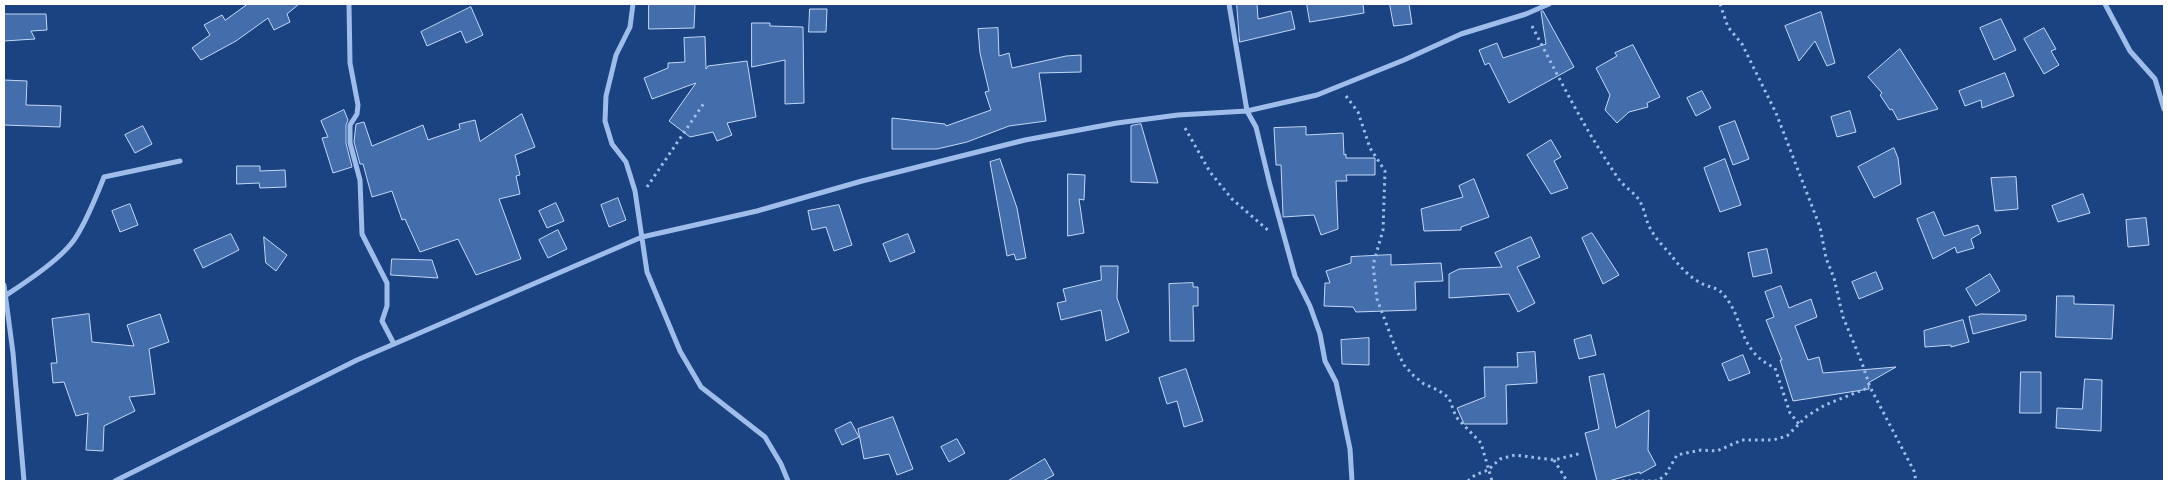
<!DOCTYPE html>
<html>
<head>
<meta charset="utf-8">
<style>
  body { margin:0 }
  #map { position:relative; width:2168px; height:485px; overflow:hidden; background:#1b4381; font-family:Karla,sans-serif }
  canvas { display:block }
  .frame { position:absolute; inset:0; border:5px solid #fff; pointer-events:none }
</style>
</head>
<body>
<div id="map">
<canvas width="2168" height="485"></canvas>
<div class="frame"></div>
</div>
<script>
const c = document.querySelector('canvas').getContext('2d');
c.lineJoin = 'round';
function paint(path, color) {
  c.fillStyle = color;
  c.fill(path, 'evenodd');
}
function strokePath(path, color, width, dash) {
  c.strokeStyle = color;
  c.lineWidth = width;
  c.lineCap = dash ? 'butt' : 'round';
  c.setLineDash(dash || []);
  c.stroke(path);
}
const building = new Path2D(`
  M248,4H299L287,14L290,22L274,30L268,18L236,41L201,60L192,48L210,35L204,25L222,15L225,20Z
  M649,4H695L694,28L649,29Z
  M1237,4H1257L1258,19L1291,11L1295,29L1240,42Z
  M1307,4H1363L1364,13L1310,22Z
  M1390,4H1409L1412,24L1394,26Z
  M471,7L483,35L466,43L461,31L427,46L421,32Z
  M810,9H827L826,32H809Z
  M1543,11L1574,67L1509,103L1489,63L1485,65L1479,50L1497,43L1503,58L1546,44L1541,12Z
  M1821,12L1835,63L1827,66L1815,41L1799,61L1785,26Z
  M4,14H46L47,30L31,31L35,39L4,41Z
  M2001,19L2016,50L1994,60L1980,28Z
  M752,23H770V26L803,27L804,103L785,104V60L752,67Z
  M998,28L999,56L1009,53L1012,68L1066,56L1081,55V72L1039,73L1046,121L1009,126L967,142L937,149H892V118L945,124L946,126L991,110L985,92L989,91L980,53L978,29Z
  M2044,28L2056,49L2051,51L2059,65L2044,74L2024,39Z
  M705,37L706,69L708,66L747,61L756,117L727,123L732,135L717,141L713,132L690,137L669,121L696,83L652,99L644,78L668,68V63L685,62L684,38Z
  M1633,45L1660,97L1647,103L1648,107L1629,112L1617,123L1605,110L1610,95L1596,68L1617,56L1615,53Z
  M1900,49L1938,109L1898,120L1892,109L1890,110L1880,95L1882,93L1868,77Z
  M2005,73L2014,96L1982,108L1981,100L1965,106L1959,91Z
  M4,80L27,81L26,105L61,106L60,127L4,125Z
  M1702,91L1711,108L1696,116L1687,98Z
  M344,110L348,120L346,125V143L352,167L333,173L322,138L328,137L321,121Z
  M1850,111L1856,132L1837,137L1831,117Z
  M522,114L535,147L515,155L520,175L516,176L520,194L499,199L521,259L476,275L458,239L420,252L405,219L402,220L392,191L372,197L363,164H360L354,142L356,124L364,122L372,146L423,125L428,140L460,129L459,124L475,120L480,141Z
  M1735,121L1749,159L1733,165L1719,127Z
  M1141,124L1158,183L1131,182V126Z
  M143,126L152,144L135,153L125,135Z
  M1306,127V135L1343,133L1344,155L1346,154V158H1375V175H1346L1347,181H1336L1338,229L1321,235L1314,215L1283,217V215L1281,165H1276L1274,128Z
  M1551,140L1561,157L1554,161L1568,188L1551,194L1527,155Z
  M1894,148L1898,158L1901,184L1874,198L1858,167Z
  M1000,159L1017,208L1026,258L1016,260L1014,254L1007,256L990,162Z
  M1725,159L1741,205L1720,212L1704,168Z
  M237,166H260V171L285,170L286,187L260,188L259,183L237,184Z
  M1068,174L1085,175L1084,200L1079,199L1084,233L1068,236Z
  M2016,177L2018,209L1995,211L1991,178Z
  M1474,179L1489,217L1461,227V230L1424,231L1421,209L1463,197L1459,186Z
  M2083,194L2090,213L2058,222L2052,206Z
  M618,198L626,220L609,227L601,205Z
  M556,203L564,221L547,228L539,211Z
  M130,204L138,225L120,232L112,211Z
  M839,205L852,245L834,251L826,227L812,230L808,211Z
  M1934,212L1944,236L1978,225L1981,233L1971,239L1974,248L1957,253L1955,247L1933,259L1917,219Z
  M2146,218L2149,245L2128,247L2126,220Z
  M558,230L567,249L548,258L539,240Z
  M1592,233L1619,275L1603,284L1582,238Z
  M231,234L239,250L203,268L194,250Z
  M908,234L915,252L890,262L883,244Z
  M264,237L287,255L276,271L266,263Z
  M1531,237L1540,257L1517,267L1535,303L1518,312L1509,294L1449,298V274L1459,269L1502,267L1495,253Z
  M1767,249L1772,273L1753,277L1748,253Z
  M1391,255V265L1441,263L1443,281L1415,282L1416,310L1356,312L1353,307L1324,306L1325,283H1330L1326,271L1351,263V257Z
  M392,259L432,260L438,278L391,275Z
  M1101,266H1118L1117,298L1129,332L1106,341L1101,310L1061,320L1057,303L1066,301L1063,289L1101,280Z
  M1876,272L1883,289L1859,299L1852,282Z
  M1990,274L2000,291L1976,306L1966,289Z
  M1193,283V287H1198V306H1193L1194,341H1170L1169,284Z
  M1781,286L1789,308L1811,299L1817,317L1795,326L1808,360L1819,357L1823,373L1896,367L1868,383L1869,389L1793,401L1780,360H1782L1766,320L1774,317L1765,292Z
  M2057,296H2074V304L2114,305L2112,339L2056,337Z
  M89,314L92,342L134,346L127,325L160,314L169,342L149,349L155,394L129,397L135,411L104,426L103,451L86,450L88,413L76,416L64,382L53,383L51,363H57L52,319Z
  M1981,314L2026,315V320L1973,334L1969,317Z
  M1963,320L1969,342L1951,347V345L1925,347L1924,331Z
  M1591,335L1596,355L1579,359L1574,340Z
  M1369,338V365L1342,364L1341,340Z
  M1535,352L1537,383L1506,385L1507,424H1464L1457,408L1485,397L1484,367H1518L1517,353Z
  M1743,355L1750,373L1729,381L1722,364Z
  M1186,369L1203,421L1184,427L1177,401L1167,404L1159,378Z
  M2021,372H2041V413H2020Z
  M1604,374L1616,428L1649,410L1648,450L1656,465L1640,474V472L1609,481H1597L1585,433L1599,429L1589,377Z
  M2085,379L2102,380L2101,431L2056,428L2057,408L2082,409Z
  M893,417L913,469L897,475L889,454L864,459L858,429Z
  M851,422L859,437L842,445L835,430Z
  M957,439L965,453L949,462L941,447Z
  M1045,459L1054,475L1043,481H1008Z`);
paint(building, '#436dab');
strokePath(building, '#c3d8f8', 1);
strokePath(new Path2D(`
  M1720,4L1728,27L1742,44L1776,113L1820,227L1826,258L1834,278L1843,317L1862,363L1870,387L1914,471L1916,481
  M1532,26C1559,78 1585,130 1618,178C1624,187 1634,192 1639,200C1645,209 1645,219 1650,228C1655,238 1664,247 1671,255C1679,266 1692,280 1705,285C1713,288 1718,288 1724,295C1746,322 1737,350 1775,368L1790,413L1799,424
  M1346,96L1358,112L1370,148L1385,171L1383,230L1373,265L1377,299L1395,347L1404,365L1414,376L1424,384L1438,390L1449,398L1456,417L1481,443L1492,481
  M1185,128L1210,172L1232,199L1269,231
  M647,187L704,103
  M1554,460L1567,481
  M1468,481L1475,475L1488,470L1500,459L1515,455L1554,460L1582,453
  M1622,481H1658L1666,474L1677,455L1701,450L1717,451L1742,440H1773L1787,436L1807,416L1825,405L1870,387`), '#9ebdea', 3, [2.5, 4]);
strokePath(new Path2D(`
  M349,4L350,63L358,105L357,114L350,125V143L360,180L362,234L387,283V306L382,321L394,344
  M633,4L630,27L616,55L606,96L605,121L612,144L626,162L635,191L647,272L680,351L701,387L765,437L781,464L788,481
  M1229,4L1247,111L1256,127L1270,185L1295,276L1310,306L1320,334L1325,361L1336,382L1350,449L1352,481
  M2105,4L2130,51L2155,79L2164,109
  M4,285L13,353L24,481
  M5,296C26,282 63,258 76,237C88,218 96,197 104,177L180,161
  M115,481L357,360L642,237L757,211L862,181L1025,140L1117,123L1178,115L1247,111L1317,95L1404,60L1461,34L1526,14L1549,4`), '#9ebdea', 5);
</script>
</body>
</html>
